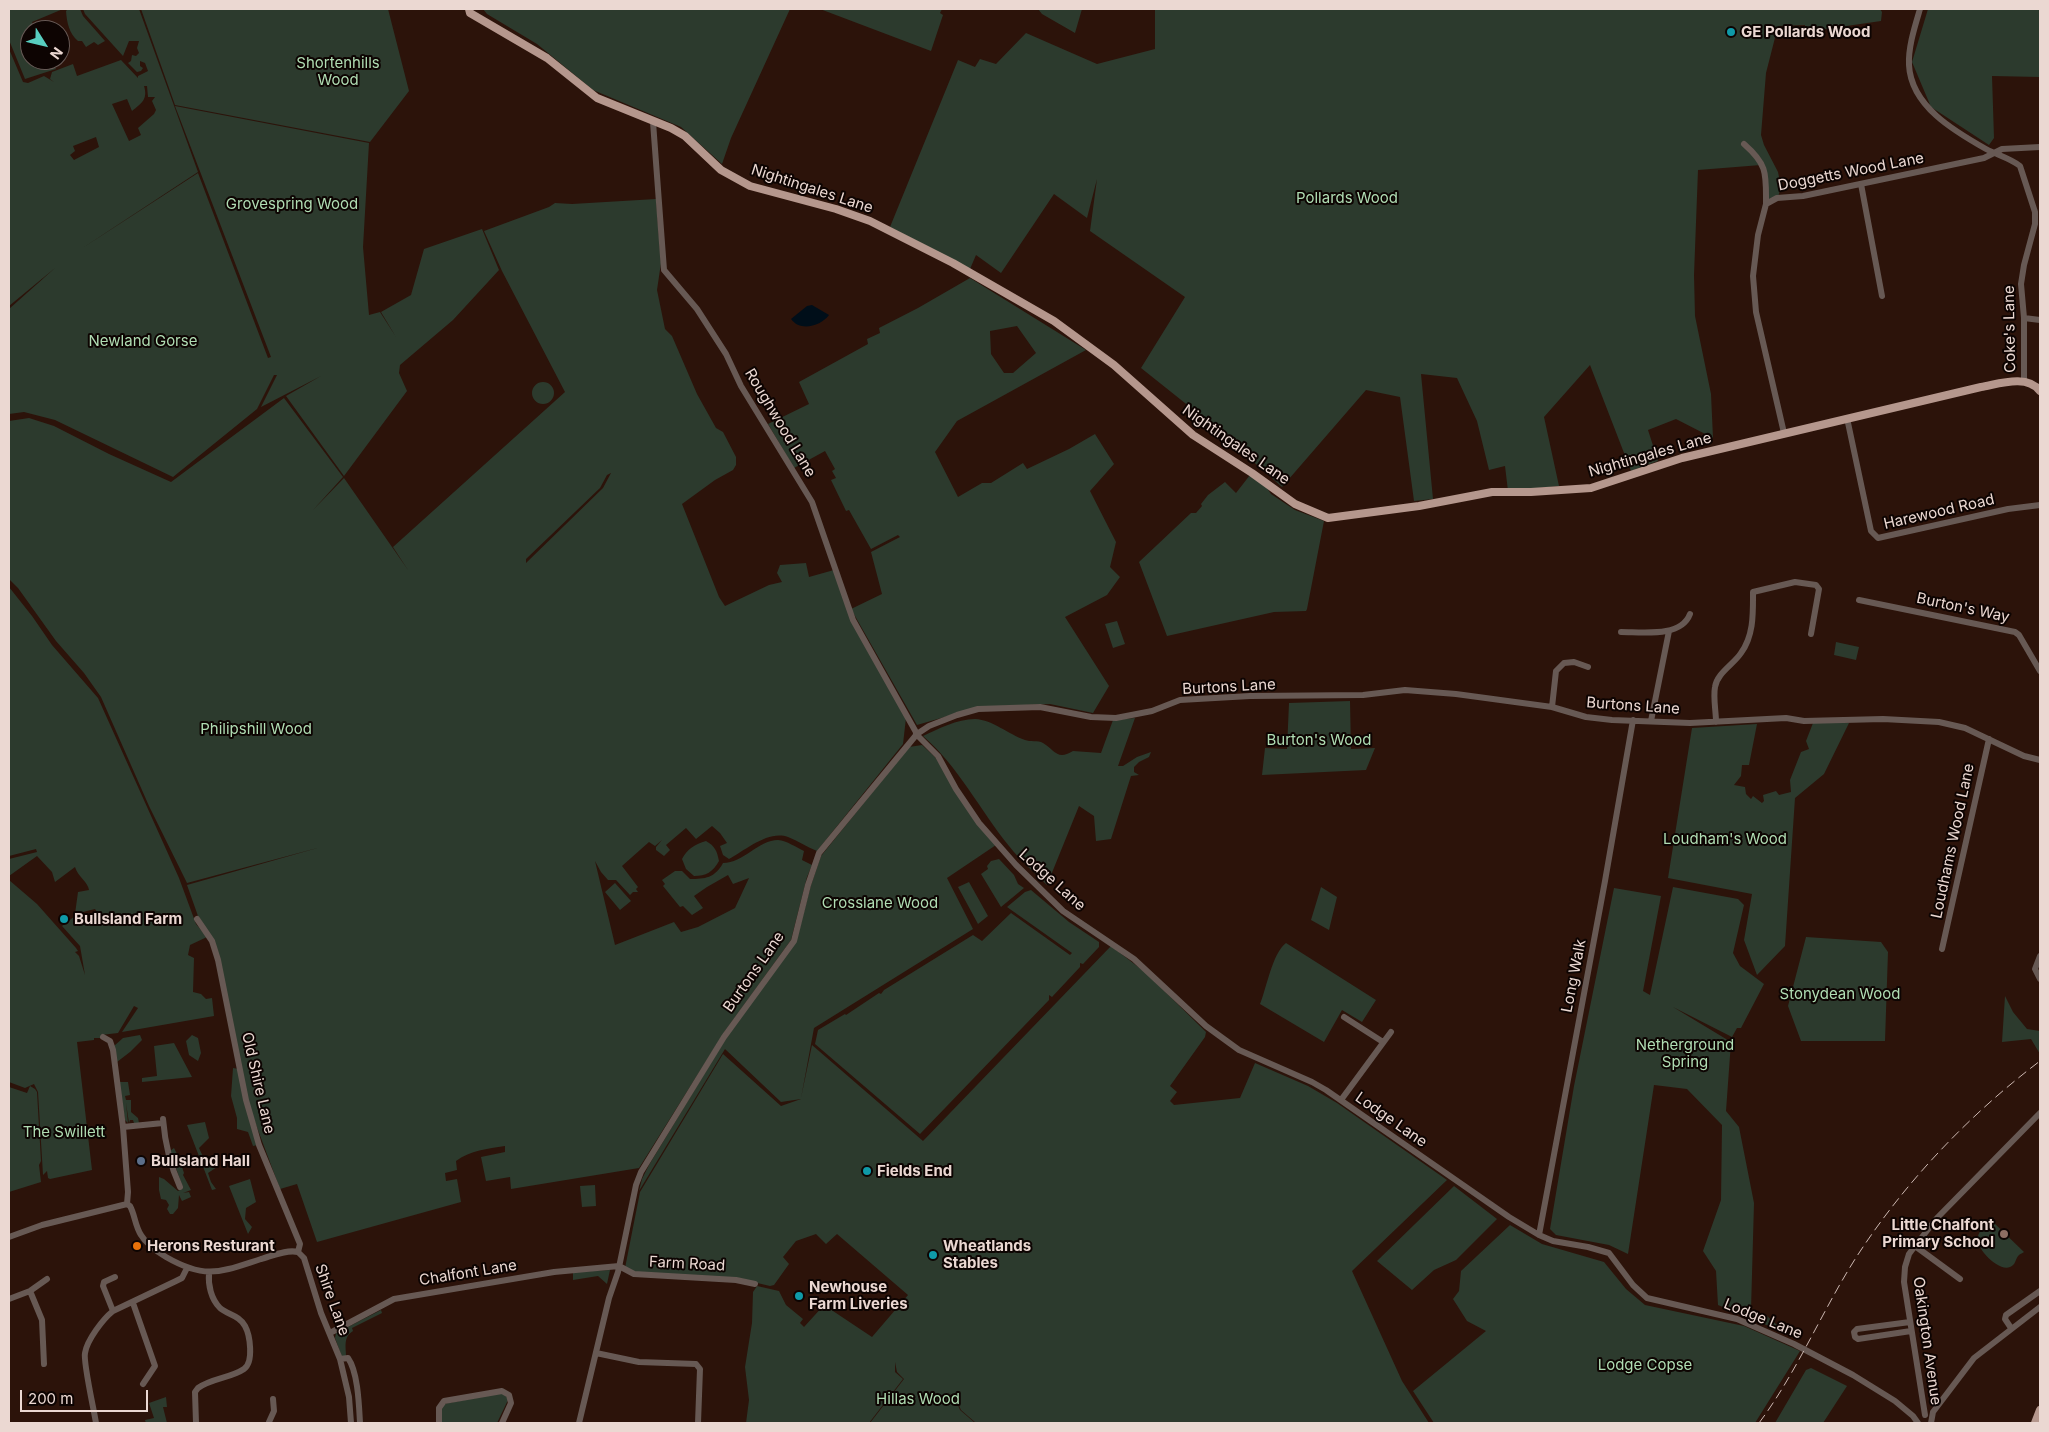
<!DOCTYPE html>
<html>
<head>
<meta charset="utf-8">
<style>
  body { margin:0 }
  #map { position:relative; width:2049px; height:1432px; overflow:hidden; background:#2c130a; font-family:Inter,sans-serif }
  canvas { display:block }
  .frame { position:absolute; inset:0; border:10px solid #ebd8d2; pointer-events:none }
  .north { position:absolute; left:20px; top:20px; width:50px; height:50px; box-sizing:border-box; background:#0d0402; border:1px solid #665955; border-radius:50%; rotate:126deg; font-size:14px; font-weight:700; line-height:20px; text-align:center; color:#ebd8d2 }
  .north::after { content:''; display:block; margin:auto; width:18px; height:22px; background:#58cec0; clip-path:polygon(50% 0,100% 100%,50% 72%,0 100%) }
  .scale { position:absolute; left:20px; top:1390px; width:128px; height:22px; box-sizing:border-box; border:2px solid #ebd8d2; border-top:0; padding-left:6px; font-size:15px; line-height:18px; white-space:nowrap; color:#ebd8d2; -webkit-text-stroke:4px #0d0402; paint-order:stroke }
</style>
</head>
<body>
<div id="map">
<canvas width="2049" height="1432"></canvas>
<div class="frame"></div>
<div class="north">N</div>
<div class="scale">200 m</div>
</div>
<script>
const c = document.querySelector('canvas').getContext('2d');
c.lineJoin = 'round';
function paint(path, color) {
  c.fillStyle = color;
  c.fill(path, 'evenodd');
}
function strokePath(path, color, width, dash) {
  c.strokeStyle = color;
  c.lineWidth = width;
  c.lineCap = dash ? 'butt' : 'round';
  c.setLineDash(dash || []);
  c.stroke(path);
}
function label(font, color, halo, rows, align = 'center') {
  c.font = font + ' Inter,sans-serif';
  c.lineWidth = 4;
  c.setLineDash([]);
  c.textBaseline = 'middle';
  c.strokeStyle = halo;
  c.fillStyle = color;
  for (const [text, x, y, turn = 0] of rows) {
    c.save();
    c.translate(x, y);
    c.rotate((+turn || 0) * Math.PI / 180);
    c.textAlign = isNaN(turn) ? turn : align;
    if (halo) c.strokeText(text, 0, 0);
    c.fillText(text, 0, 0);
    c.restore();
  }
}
paint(new Path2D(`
  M9,9H63L32,22L36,30H30V60H51L56,69L25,79L9,40Z
  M68,9H80L83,16L105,41L98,45L94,42L86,47L82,41H78C69,33 67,23 66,11Z
  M83,9H139L198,172L81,249L198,173L268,358L271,357L175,106L369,143L363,247L369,315L380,312L396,337L381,312L411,295L424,249L482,229L499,270L453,320L400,365L399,373L407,391L344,476L286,396L321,376L261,407L277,375H274L257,409L173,477L55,420L24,412L9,414V309L55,268L9,306V49L23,82L28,83L44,76L54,82L50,79L52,72L73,64L77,76L121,60L138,78V76L148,71L145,63L140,61V66L143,68L141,71L137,72L128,63L131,61L132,55L136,56L139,53L137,48L139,41H129L123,56L85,14ZM144,86H147L148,97H155L152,101L156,110L154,114L138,128L141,135L129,141L112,104L127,99L132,111C142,103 148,99 144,86ZM96,137L99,147L74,160L70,155L75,151L73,146Z
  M141,9H388L409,91L370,142L175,105Z
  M483,9H790L731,138L722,164L681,127L593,90L537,44L487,14Z
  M820,9H942L940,13L943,15L931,51Z
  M1038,9H1082L1075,33L1042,14Z
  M1155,9H1880L1882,12L1881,21L1805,32V25L1778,26L1766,73L1761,135L1764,145L1778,172L1781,187L1778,197L1769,199L1761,165L1698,170L1694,275L1695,316L1711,394L1713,438L1676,419L1648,430L1658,461L1631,471L1590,365L1544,417L1559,486L1508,491L1505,466L1489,470L1477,421L1457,378L1421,374L1433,499L1414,501L1400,397L1366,390L1282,487L1205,419L1141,368L1185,297L1090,231L1097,179L1087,218L1054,194L1001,273L976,255L970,269L890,227L958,60L975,67L980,59L996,64L1026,33L1097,64L1155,49Z
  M1928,9H2040V77L1992,76L1994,138L1989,145L1931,107L1912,62Z
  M656,199L661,263L657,290L665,329L672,336L697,394L716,428L723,432L736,457V465L733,470L715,480L682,504L719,597L725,606L769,585L782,582L777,573L780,565L806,563L809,577L834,570L844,601L906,718L903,744L817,851C807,847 798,841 788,837C768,830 746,850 729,859L723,855L720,846L727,843L720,833L712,826L696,839L686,828L666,845L670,850L664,856L656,850V847L662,840L655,846L649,842L622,866L638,887L636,889L638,892H633L630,895L616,880H608L601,872L595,861L615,945L674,922L681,932L698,927L735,908L749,878L733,884L728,875L707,887L694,896L703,908L692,915L683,906L680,907L663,886L665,884L662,880L675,871H682L690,879C705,879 715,878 723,863C743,863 759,840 778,840C787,841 796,847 804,851L802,860L812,865L807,877L791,940L725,1031L639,1168L511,1189L510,1177L486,1181L481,1157L505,1152V1146C487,1149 471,1150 456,1161L457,1170L445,1173L446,1181L457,1179L461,1202L317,1242L297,1184L280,1189L249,1106L215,943L198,916L187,885L321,847L187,883L149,806L101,697L84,673L56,641L18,588L9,579V421L29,418L54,426L109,454L171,482L284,398L343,477L313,510L344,478L408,570L393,547L565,392L502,271L484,231L549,207L555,203L572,204ZM611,473L603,488L526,563V559L600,488L607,475Z
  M970,278L1086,350L957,421L935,452L958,497L982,483H991L1023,463L1027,469L1069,449L1095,434L1114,464L1090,491L1116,542L1110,567L1120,577L1107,595L1065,617L1109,686L1093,713L1050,704L979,707L917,725L851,609L882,594L871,552L900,537L898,535L871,549L849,510L846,511L831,480L836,478L832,471L835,469L825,451L794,468L768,424L809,404L799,382L868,344L867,339L880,333L879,328L918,308ZM1017,326L1036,353L1013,373H1004L991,354L990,331Z
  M532 393a11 11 0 1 1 22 0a11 11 0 1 1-22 0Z
  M1250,475L1267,488L1271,494L1295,510L1324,521L1307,609L1306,611L1274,612L1167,636L1139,562L1191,513H1196L1202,506L1201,504L1208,495L1225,482L1236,493Z
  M9,587L32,616L52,645L98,698L179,878L196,924L207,937L190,945L188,955L194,958L193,992L201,994L206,999L212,998L214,1016L122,1032L138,1008L134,1006L118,1033L101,1035V1038H94V1040L77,1042L92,1170L50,1179L48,1178L47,1171L43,1175L38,1092L34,1084L25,1088L9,1082V880L37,904L76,948L78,951L75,952L79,956L85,975L80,946L62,926L75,916L97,912L95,909L75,914L78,892L89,890C88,882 78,877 75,867L55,882L52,872L37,856L9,876V859L37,852L36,849L9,856Z
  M1117,621L1125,644L1113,648L1105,624Z
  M1836,642L1859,647L1856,660L1834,655Z
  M1350,701L1351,749L1375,748L1366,770L1262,775L1265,748L1287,749L1289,703Z
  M1135,718L1118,766H1123L1137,757L1151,752L1149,757L1139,762L1134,767V772L1139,775L1131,776L1111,839L1096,841L1094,816L1079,806L1047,885C1034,872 1020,860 1009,846C979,809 959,767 923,736C938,729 957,719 975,719C993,720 1008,734 1025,740C1030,742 1038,740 1043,743C1055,750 1057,761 1073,751L1101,753L1113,720Z
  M1813,723H1849L1824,774L1795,798L1785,946L1757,975L1744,940L1752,894L1668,878L1692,728L1757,724L1749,765H1742L1741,776L1734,785L1745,787L1746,794L1751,799L1753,796L1762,803L1764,801L1763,795L1776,791L1779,795L1791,792L1790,780L1801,752L1809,749L1806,741Z
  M922,745L935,757L996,845L947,878L973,929L814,1028L801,1098L812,1045L923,1141L1111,946L1146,973L1206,1032L1205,1037L1170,1086L1177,1092L1170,1101L1174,1105L1240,1098L1255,1063L1308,1086L1337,1103L1447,1180L1352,1271L1402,1381L1429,1423H976L961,1410L955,1397L948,1392L955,1398L960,1410L975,1423H870L904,1379L897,1372L895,1362V1372L903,1379L869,1423H746L749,1400L745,1367L752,1323L753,1292L757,1286L779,1291L786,1305L803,1319L800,1323L804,1327L824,1305L872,1337L908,1295L837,1234L826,1244L816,1234L796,1241L783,1257L789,1264L774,1285L770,1286L736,1278L633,1272L625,1268L640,1192L723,1054L781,1106L801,1099L781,1102L725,1049L639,1191L642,1179L649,1165L726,1038L796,942L811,885L821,856L909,747Z
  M706,841C715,846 717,851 719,861C713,872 706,876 694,876L686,869L682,859C687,849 695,844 706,841Z
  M999,859L1014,875L1018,884L1024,888L1001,907L981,874L988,869L987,866L991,861Z
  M969,882L988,916L978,924L958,887Z
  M615,883L631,901L620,910L605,892Z
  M1321,887L1337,897L1329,930L1311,920Z
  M1673,887L1738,899L1744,905L1733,953L1740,966L1764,984L1741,1028H1737L1732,1037L1673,1007L1731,1042L1726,1111L1739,1127L1754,1203L1751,1310L1767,1316L1786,1333L1718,1305L1716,1271L1703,1251L1721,1200L1722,1125L1687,1089L1654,1085L1628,1254L1609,1245L1556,1235L1550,1229L1574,1086L1614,888L1661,896L1643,991L1650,995Z
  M1031,890L1069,922L1099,942V947L1083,964L1080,963V967L1052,997L1049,995V1000L920,1134L815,1044L818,1030L845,1014L846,1015L879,993L881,994L884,990L973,935L982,941L1011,913L1070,955L1072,953L1007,907L1025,892Z
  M1806,937L1881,942L1888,952L1885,1041H1801L1788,1006Z
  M1286,943L1376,1000L1362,1022L1342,1010L1324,1042L1260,1004C1267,987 1272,954 1286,943Z
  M2005,996L2013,1012L2027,1029L2040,1031V1054L2031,1039L2002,1042Z
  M140,1035L142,1040L130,1052L117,1062L114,1046L123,1038Z
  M192,1035L198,1038L201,1053L198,1061L189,1055L186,1041Z
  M174,1043L192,1077L142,1082V1078L157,1076L154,1046Z
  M233,1068L239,1069L258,1145L253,1146L248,1132L237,1129V1118L231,1096Z
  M118,1082H128L130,1095L125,1096L126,1100H131V1112L138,1118L139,1123H134L133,1120H130L129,1123L126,1103L128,1123L125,1120Z
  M30,1086L35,1089L37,1092L41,1161L39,1165L41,1182L9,1192V1087L27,1093Z
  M205,1122L209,1138L199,1148L206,1163L219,1160L217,1167L208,1173L211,1182L216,1189L212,1190L187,1125Z
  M174,1148L178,1156L176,1158L179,1164H181L184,1173L183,1175L191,1190L183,1193L189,1192L191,1197L182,1201L179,1195L178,1208L173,1214H170L167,1209L169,1205L166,1200L161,1199L159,1190V1177L164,1179L178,1191L183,1188L170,1151Z
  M250,1179L256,1202L246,1208L245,1219L252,1227L248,1234L229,1186Z
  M595,1185L596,1206L582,1207L580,1186Z
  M1454,1186L1497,1219L1456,1260L1434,1270L1412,1290L1377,1261Z
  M1992,1221L2024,1252C2023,1253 2020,1254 2019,1255C2015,1259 2016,1265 2010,1267C1998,1272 1974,1247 1978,1236C1980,1229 1984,1230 1988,1226C1990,1225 1991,1222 1992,1221Z
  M1510,1225L1542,1244L1604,1262L1626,1289L1645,1305L1744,1326L1800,1351L1755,1423H1434L1413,1391L1486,1331L1467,1321L1453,1299L1459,1291L1461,1271Z
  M610,1270L607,1284L598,1276L573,1280V1272Z
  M381,1310L382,1313L352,1328L353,1331C343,1337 346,1347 346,1356L342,1357L335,1338L336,1333Z
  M1811,1368L1847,1386L1823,1423H1775L1806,1370Z
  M502,1393L507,1397L508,1400L497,1423H441V1408L443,1404Z
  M166,1397L167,1407H163L167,1423H146L145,1420L154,1418L149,1403Z`), '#2c3a2d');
paint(new Path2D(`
  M812,305L829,315C821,326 800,332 791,319L807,306Z`), '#000e19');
strokePath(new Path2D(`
  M1920,9C1915,26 1908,47 1909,65C1911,106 1954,131 1986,149C1997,155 2010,158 2020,166L2035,212V224L2024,265L2021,284L2024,318V382
  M653,122L664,270L697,309L726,354L741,386L812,502L853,620L917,734
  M1744,144C1768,165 1766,174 1766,204
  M1861,184L1882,296
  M2024,318L2040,320
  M1847,418L1871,531L1878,538L2008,509L2040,505
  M1784,433L1756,312L1753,276L1758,235L1766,204L1777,198L1803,196L1984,158L2002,149L2040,147
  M1859,600L2015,632L2019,635L2040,671
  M1621,632C1642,632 1681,638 1690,614
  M1552,707L1556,671L1564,663L1574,662L1588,667
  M1651,721L1669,631
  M1716,722C1716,711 1713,698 1715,687C1717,673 1734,664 1741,653C1754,635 1753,613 1753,592L1795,582L1816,585L1819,589L1811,634
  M916,734L938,756L956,789L979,823L1016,865L1063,911L1134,959L1206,1026L1239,1050L1312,1082L1326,1090L1509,1217L1539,1235L1553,1241L1588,1247L1609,1253L1633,1285L1647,1298L1737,1319L1794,1344L1853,1375L1895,1401L1913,1416L1918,1423
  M197,919L212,941L218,960L246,1100L253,1124L259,1145L300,1244L298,1252
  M1942,949L1989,739
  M2040,956L2035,969L2040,979
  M1344,1017L1383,1042
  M103,1037L110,1041L113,1050L123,1127L128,1192L127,1204
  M1341,1100L1391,1032
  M163,1119C165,1144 170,1165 180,1187
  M123,1127L163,1123
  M1539,1235L1605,881L1633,720
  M9,1237L42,1225L127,1204L130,1206C135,1215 135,1226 141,1235C147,1245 156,1251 166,1257C206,1280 220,1272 261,1259C272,1256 287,1249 298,1252
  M1915,1246L1960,1279
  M298,1252L304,1258L321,1313L340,1359L349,1397L351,1423
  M619,1266L634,1274L736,1280L755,1284
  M30,1291L42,1320L44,1364
  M9,1299L30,1291L47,1279
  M133,1303L155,1366L143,1384
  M113,1311L103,1286L104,1282L115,1277
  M1910,1322L1857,1329L1854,1332L1855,1337L1858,1339L1911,1331
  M2011,1328L2005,1319L2006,1315L2040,1291
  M330,1333L394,1299L554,1272L619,1266
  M596,1353L639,1362L696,1364L700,1369L698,1423
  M340,1359L348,1358C358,1372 359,1405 360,1423
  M1925,1415L1904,1282L1905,1267L1909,1254L1915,1246L1937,1218L2040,1113
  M269,1422L274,1411L273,1399
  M96,1423C94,1410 83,1362 85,1353C87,1340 103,1319 113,1311L176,1281L182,1278L187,1268
  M196,1423L195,1392L198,1388C212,1378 231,1378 244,1369C254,1362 250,1335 245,1326C239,1315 228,1315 220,1308C211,1299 208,1285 209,1273
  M439,1423V1408L444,1401L502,1391L509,1395L511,1403L502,1423
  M579,1423L609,1298L618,1272L636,1185L641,1172L724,1037L794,941L808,885L819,853L917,734L929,726L957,715L978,709L1040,707L1091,717L1116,718L1152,711L1180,700L1250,696L1363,695L1405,690L1456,694L1552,707L1586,717L1612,720L1690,723L1786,718L1804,721L1883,719L1939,722L1965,728L2024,756L2040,760
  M1931,1423L1933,1412L1974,1358L2040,1307`), '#675954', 6);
strokePath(new Path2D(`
  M469,9L470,13L547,58L597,98L671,128L685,136L721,170L750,186L836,209L870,221L953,263L1054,321L1114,365L1193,435L1252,473L1295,504L1328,518L1419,506L1492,492H1531L1591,488L1682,458L1981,387C1999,384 2027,374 2040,391
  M2035,1423L2040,1410`), '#b5978d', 8);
strokePath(new Path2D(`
  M1759,1423C1798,1371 1823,1308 1859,1253C1907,1180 1970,1114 2040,1061`), '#cdb9b3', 1, [10, 5]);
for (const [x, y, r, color] of [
  [1731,32,5,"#0f9aa8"],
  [64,919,5,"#0f9aa8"],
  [141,1161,5,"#5c6f8a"],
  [867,1171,5,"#0f9aa8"],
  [2004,1234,5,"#8d6e63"],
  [137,1246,5,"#e8710a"],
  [933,1255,5,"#0f9aa8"],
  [799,1296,5,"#0f9aa8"]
]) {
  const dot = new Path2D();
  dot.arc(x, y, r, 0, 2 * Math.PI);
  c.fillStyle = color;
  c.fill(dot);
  strokePath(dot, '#0d0402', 2);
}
label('bold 15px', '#ebd8d2', '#0d0402', [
  ["GE Pollards Wood",1741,32],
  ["Bullsland Farm",74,919],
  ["Bullsland Hall",151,1161],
  ["Fields End",877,1171],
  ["Little Chalfont",1994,1225,"right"],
  ["Primary School",1994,1242,"right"],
  ["Herons Resturant",147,1246],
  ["Wheatlands",943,1246],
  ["Stables",943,1263],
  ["Newhouse",809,1287],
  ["Farm Liveries",809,1304]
], 'left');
label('15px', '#b0ddb3', '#0d0402', [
  ["Shortenhills",338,63],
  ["Wood",338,80],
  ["Pollards Wood",1347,198],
  ["Grovespring Wood",292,204],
  ["Newland Gorse",143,341],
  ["Philipshill Wood",256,729],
  ["Burton's Wood",1319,740],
  ["Loudham's Wood",1725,839],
  ["Crosslane Wood",880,903],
  ["Stonydean Wood",1840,994],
  ["Netherground",1685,1045],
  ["Spring",1685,1062],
  ["The Swillett",64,1132],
  ["Lodge Copse",1645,1365],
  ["Hillas Wood",918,1399]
]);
label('15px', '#ebd8d2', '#0d0402', [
  ["Doggetts Wood Lane",1851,172,-11],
  ["Nightingales Lane",812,189,18],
  ["Coke's Lane",2010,329,-91],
  ["Roughwood Lane",780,423,59],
  ["Nightingales Lane",1236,445,35],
  ["Nightingales Lane",1650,455,-16],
  ["Harewood Road",1939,512,-13],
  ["Burton's Way",1963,608,12],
  ["Burtons Lane",1229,687,-3],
  ["Burtons Lane",1633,706,4],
  ["Loudhams Wood Lane",1953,841,-78],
  ["Lodge Lane",1052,880,42],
  ["Burtons Lane",754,972,-55],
  ["Long Walk",1574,976,-79],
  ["Old Shire Lane",258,1083,77],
  ["Lodge Lane",1391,1120,35],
  ["Farm Road",687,1264,3],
  ["Chalfont Lane",468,1273,-9],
  ["Shire Lane",332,1300,70],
  ["Lodge Lane",1763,1319,22],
  ["Oakington Avenue",1927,1341,82]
]);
</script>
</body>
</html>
